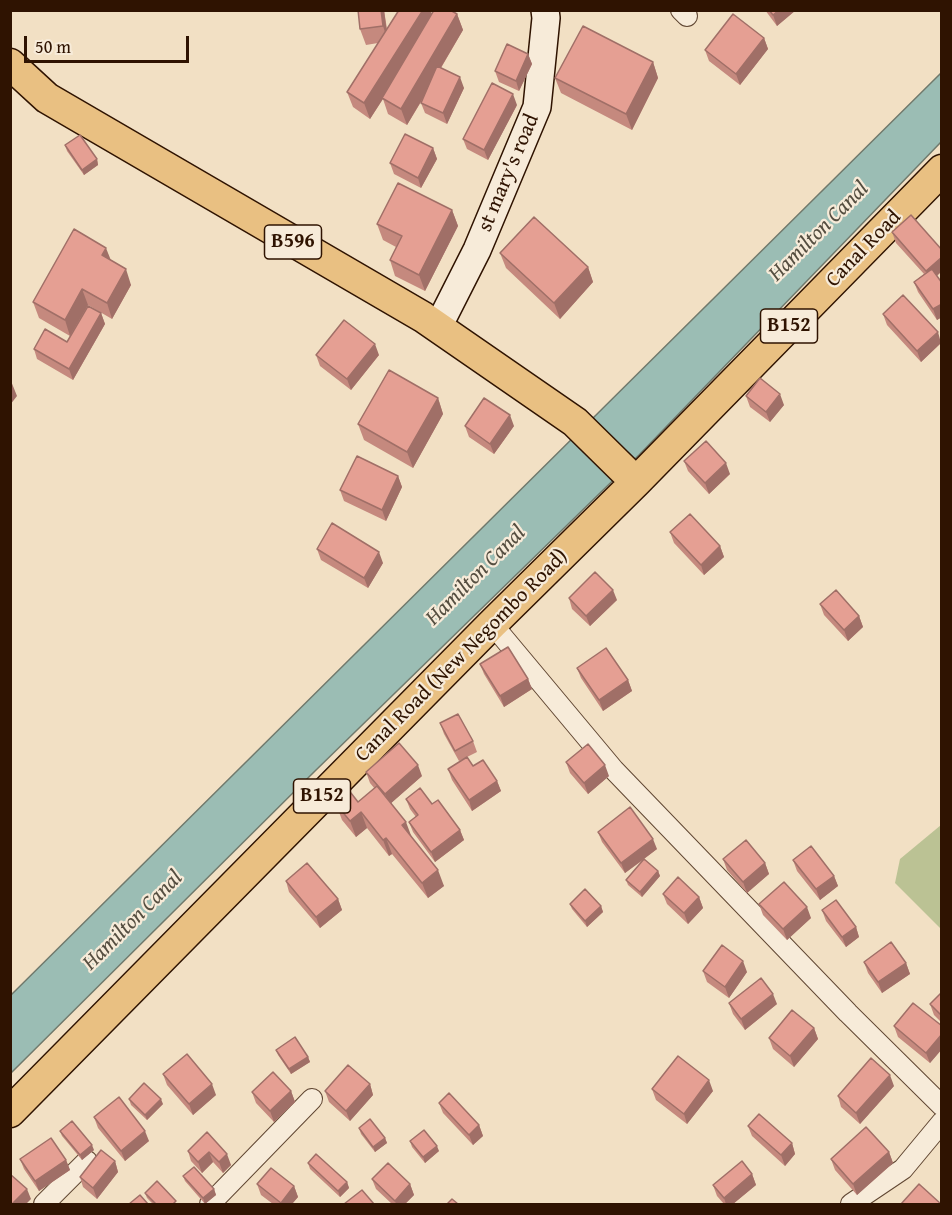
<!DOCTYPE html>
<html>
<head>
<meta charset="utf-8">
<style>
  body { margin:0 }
  #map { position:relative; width:952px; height:1215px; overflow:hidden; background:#f2e0c4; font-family:"Gentium Book Plus",serif }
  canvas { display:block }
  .frame { position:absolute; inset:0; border:12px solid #2f1301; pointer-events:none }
  .scale { position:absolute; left:24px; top:36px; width:165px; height:27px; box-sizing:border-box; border:3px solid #2f1301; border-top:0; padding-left:8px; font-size:18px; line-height:21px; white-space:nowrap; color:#2f1301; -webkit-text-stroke:4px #f7ebd9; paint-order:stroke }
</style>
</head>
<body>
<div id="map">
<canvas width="952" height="1215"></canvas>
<div class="frame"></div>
<div class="scale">50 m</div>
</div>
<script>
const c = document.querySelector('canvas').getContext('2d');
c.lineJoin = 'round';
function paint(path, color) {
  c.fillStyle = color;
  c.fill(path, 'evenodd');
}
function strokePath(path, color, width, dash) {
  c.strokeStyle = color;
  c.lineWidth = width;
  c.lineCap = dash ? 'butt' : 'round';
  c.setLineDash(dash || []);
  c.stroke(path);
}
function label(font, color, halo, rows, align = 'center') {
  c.font = font + ' "Gentium Book Plus",serif';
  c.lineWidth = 4.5;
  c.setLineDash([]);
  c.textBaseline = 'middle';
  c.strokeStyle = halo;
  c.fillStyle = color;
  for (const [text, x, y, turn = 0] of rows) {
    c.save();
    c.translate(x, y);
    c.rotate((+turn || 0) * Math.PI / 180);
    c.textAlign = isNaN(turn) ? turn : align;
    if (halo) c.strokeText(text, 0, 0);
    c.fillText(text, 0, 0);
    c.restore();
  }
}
paint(new Path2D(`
  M941,825V929L895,883L900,859Z`), '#bbc294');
const water = new Path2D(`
  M941,73V142L639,455L315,771L11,1073V995Z`);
paint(water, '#9bbdb4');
strokePath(water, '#70796c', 1.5);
const street = new Path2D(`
  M681,10L687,16
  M492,624L614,770L848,1013L942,1106
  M44,1204L87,1161
  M210,1204L312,1099
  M851,1204L903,1169L942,1122`);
const secondary = new Path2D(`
  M438,327L477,250L537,107L546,18L545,10`);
const primary = new Path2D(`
  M10,64L47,98L423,317L575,422L636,482
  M10,1112L492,624L636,482L942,170`);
strokePath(street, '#604632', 22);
strokePath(secondary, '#2f1301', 30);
strokePath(primary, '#2f1301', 33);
strokePath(street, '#f7ebd9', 20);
strokePath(secondary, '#f7ebd9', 27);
strokePath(primary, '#e9c082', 30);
paint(new Path2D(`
  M384,10L387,29L399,10H430L432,15L457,14L463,30L441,68L464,88L447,124L425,113L421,103L424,97L407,125L388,114L383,99L370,119L353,107L347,92L378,43L366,45L360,29Z
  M765,10H796L777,26Z
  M764,38L768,49L740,85L709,61L705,50Z
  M528,54L532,64L519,91L499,82L495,71Z
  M653,62L658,78L632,130L561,93L555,78Z
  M517,105L488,160L467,149L463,139Z
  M65,145L97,159L98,165L84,175L67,151Z
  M433,148L437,159L421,188L394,174L390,163Z
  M452,210L458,226L425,291L395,276L390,260L396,247L383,240L377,224Z
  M892,232L942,250V271L937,276L942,283V317L937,320L918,292L914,282L924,274L896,243Z
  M500,253L588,267L593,282L560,319L506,268Z
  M111,261L131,285L112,319L88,305L70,336L39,318L33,302Z
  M101,313L105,324L73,380L37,359L34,349L67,342Z
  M883,314L941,343L921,362L887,325Z
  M316,355H379L351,390L320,366Z
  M746,396L784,405L770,422L750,407Z
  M438,398L443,414L413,468L364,440L358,424Z
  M465,426H514L494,454L469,437Z
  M684,461L730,474L709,494L688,471Z
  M398,476L402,487L386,521L344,501L340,490Z
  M670,532L720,546L724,557L704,575L674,543Z
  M317,549L383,563L368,588L321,560Z
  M569,598L617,600L590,626L572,609Z
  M820,604L859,616L863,627L848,641L824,615Z
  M480,664L528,679L532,689L504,707L484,674Z
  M577,668L628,680L632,691L603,711L581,678Z
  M440,723L473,741L477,752L467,757L473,766L497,781L501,791L472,811L452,780L448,769L464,759L459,761L444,734Z
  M566,762L609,776L588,794L570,773Z
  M366,772L422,776L391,803L412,838L444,886L428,898L392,854L389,856L367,828L356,837L342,820L336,804L358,802L375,789L370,783Z
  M406,799L432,804L460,830L464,840L435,862L413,832L409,822L416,817L410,809Z
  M598,832L657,849L644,859L658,871L660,876L642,897L628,885L626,880L643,860L625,873L602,842Z
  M723,859L765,863L769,874L747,893L727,870Z
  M793,860L834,876L838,886L820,900L797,871Z
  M286,881L338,899L342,910L320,928L289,892Z
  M663,894L699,897L703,908L688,924L667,904Z
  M570,904L601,906L603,912L587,927L572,909Z
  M759,904L811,918L787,940L763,915Z
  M822,910L856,927L859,937L846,947L826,921Z
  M864,962L906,963L910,974L882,993L868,973Z
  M703,971L747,972L729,998L707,982Z
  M942,992V1023L934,1015L930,1004Z
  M729,1003L777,1004L745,1030L733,1014Z
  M894,1026H942V1049L930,1063L898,1037Z
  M814,1028L818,1039L794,1067L773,1049L769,1038Z
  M276,1050L308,1057L310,1062L291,1074L278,1055Z
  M163,1074L216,1095L193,1115L167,1085Z
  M370,1084L373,1095L350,1121L329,1102L325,1091Z
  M894,1086L860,1124L841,1107L838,1096Z
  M652,1089L713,1091L687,1124L656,1100Z
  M291,1091L295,1102L274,1122L256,1103L252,1092Z
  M129,1099L163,1104L147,1120L131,1105Z
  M439,1103L479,1125L483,1136L473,1145L443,1113Z
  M94,1117L149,1141L125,1161L98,1128Z
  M748,1126L792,1143L795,1154L785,1166L752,1136Z
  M359,1128L385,1138L387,1143L375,1152L361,1134Z
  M60,1131L94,1150L82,1160L62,1136Z
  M207,1132L231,1165L223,1173L213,1162L202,1173L191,1161L188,1151Z
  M410,1141L439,1151L425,1163L412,1147Z
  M889,1152L893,1163L857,1195L835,1170L831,1159Z
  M20,1159L66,1160L70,1170L39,1191L24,1169Z
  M115,1161L118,1172L97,1199L83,1187L80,1177Z
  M308,1163L347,1182L349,1188L340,1197L310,1169Z
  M752,1174L756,1185L733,1204H724L717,1196L713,1185Z
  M183,1176L214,1189L216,1195L205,1204L185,1181Z
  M372,1179L410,1184L414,1195L405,1204H392L376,1189Z
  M257,1184L294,1186L298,1197L292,1204H273L261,1195Z
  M145,1193L178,1204H153L147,1198Z`), '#c5897e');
paint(new Path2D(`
  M381,10H384L388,41L383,26Z
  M423,10H430L434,19L370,119L364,103Z
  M779,10H796L777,26L773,15Z
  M457,14L463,30L407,125L401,109Z
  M764,38L768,49L740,85L736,74Z
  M528,54L532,64L519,91L516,81Z
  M653,62L658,78L632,130L626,114Z
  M460,77L464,88L447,124L443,113Z
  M513,94L517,105L488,160L484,150Z
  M433,148L437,159L421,188L418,178Z
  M97,159L98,165L84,175L82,170Z
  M452,210L458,226L425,291L419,275Z
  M106,248L112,263L102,255Z
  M942,257V271L930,281L926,271Z
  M588,267L593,282L560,319L554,303Z
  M126,269L131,285L112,319L107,303Z
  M82,289L88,305L70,336L65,320Z
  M942,304V317L937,320L933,309Z
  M101,313L105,324L73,380L69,369Z
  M938,332L941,343L921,362L917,351Z
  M375,344L379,355L351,390L347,379Z
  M11,381L17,396L10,405V382Z
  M780,394L784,405L770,422L766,412Z
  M438,398L443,414L413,468L407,452Z
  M510,415L514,426L494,454L490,444Z
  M726,463L730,474L709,494L705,483Z
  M398,476L402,487L386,521L382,510Z
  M720,546L724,557L704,575L701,565Z
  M379,552L383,563L368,588L364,578Z
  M613,590L617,600L590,626L586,616Z
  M859,616L863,627L848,641L844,630Z
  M528,679L532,689L504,707L500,696Z
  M628,680L632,691L603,711L599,700Z
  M418,765L422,776L389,805L385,794Z
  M605,765L609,776L588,794L584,783Z
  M497,781L501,791L472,811L469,800Z
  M361,812L367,828L356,837L350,821Z
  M406,822L412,838L402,825Z
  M460,830L464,840L435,862L431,852Z
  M386,838L392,854L389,856L383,840Z
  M653,839L657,849L625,873L621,863Z
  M765,863L769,874L747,893L743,882Z
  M438,870L444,886L428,898L422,883Z
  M658,871L660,876L642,897L640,892Z
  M834,876L838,886L820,900L816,889Z
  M699,897L703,908L688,924L684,913Z
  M338,899L342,910L320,928L316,917Z
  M601,906L603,912L587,927L585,921Z
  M807,907L811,918L787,940L783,929Z
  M856,927L859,937L846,947L842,937Z
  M743,961L747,972L729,998L725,987Z
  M906,963L910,974L882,993L878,982Z
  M773,994L777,1004L745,1030L741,1019Z
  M814,1028L818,1039L794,1067L790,1056Z
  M942,1034V1049L930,1063L926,1053Z
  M308,1057L310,1062L291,1074L289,1069Z
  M890,1075L894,1086L860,1124L856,1113Z
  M709,1080L713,1091L687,1124L684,1114Z
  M212,1084L216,1095L193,1115L189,1104Z
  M370,1084L373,1095L350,1121L346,1111Z
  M291,1091L295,1102L274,1122L270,1111Z
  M161,1099L163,1104L147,1120L145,1115Z
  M479,1125L483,1136L473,1145L469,1135Z
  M145,1131L149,1141L125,1161L121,1151Z
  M385,1138L387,1143L375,1152L373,1147Z
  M792,1143L795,1154L785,1166L781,1155Z
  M92,1145L94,1150L82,1160L80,1155Z
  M437,1146L439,1151L425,1163L423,1157Z
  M209,1152L213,1162L202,1173L198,1162Z
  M889,1152L893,1163L857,1195L853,1184Z
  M227,1154L231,1165L223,1173L219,1162Z
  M66,1160L70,1170L39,1191L35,1181Z
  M115,1161L118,1172L97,1199L93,1188Z
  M752,1174L756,1185L733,1204H726L724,1198Z
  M347,1182L349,1188L340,1197L338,1191Z
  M410,1184L414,1195L405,1204H396L395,1201Z
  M294,1186L298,1197L292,1204H282L281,1203Z
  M27,1189L31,1199L26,1204H12Z
  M214,1189L216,1195L205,1204L203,1198Z`), '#a06f67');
const building = new Path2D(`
  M358,10H381L383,26L360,29Z
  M399,10H423L364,103L347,92Z
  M434,10H450L457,14L401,109L382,98Z
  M769,10H779L773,15Z
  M733,14L764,38L736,74L705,50Z
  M583,26L653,62L626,114L555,78Z
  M507,44L528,54L516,81L495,71Z
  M437,66L460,77L443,113L421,103Z
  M492,83L513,94L484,150L463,139Z
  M405,134L433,148L418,178L390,163Z
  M80,135L97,159L82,170L65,145Z
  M398,183L452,210L419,275L390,260L402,236L377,224Z
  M911,215L942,250V257L926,271L892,232Z
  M534,217L588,267L554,303L500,253Z
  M74,229L106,248L102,255L126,269L107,303L82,289L65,320L33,302Z
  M932,269L942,283V304L933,309L914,282Z
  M903,295L938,332L917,351L883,314Z
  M88,306L101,313L69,369L34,349L45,329L67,342Z
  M344,320L375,344L347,379L316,355Z
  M389,370L438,398L407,452L358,424Z
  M760,378L780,394L766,412L746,396Z
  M484,398L510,415L490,444L465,426Z
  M706,441L726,463L705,483L684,461Z
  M357,456L398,476L382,510L340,490Z
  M690,514L720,546L701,565L670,532Z
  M332,523L379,552L364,578L317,549Z
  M595,572L613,590L586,616L569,598Z
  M836,590L859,616L844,630L820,604Z
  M508,647L528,679L500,696L480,664Z
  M606,648L628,680L599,700L577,668Z
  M458,714L473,741L455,751L440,723Z
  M399,743L418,765L385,794L366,772Z
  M588,744L605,765L584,783L566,762Z
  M467,757L473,766L483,760L497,781L469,800L448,769Z
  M377,786L406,822L402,825L438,870L422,883L386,838L383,840L361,812L350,821L336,804L351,793L358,802Z
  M420,788L432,804L438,800L460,830L431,852L409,822L418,815L406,799Z
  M630,807L653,839L621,863L598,832Z
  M746,840L765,863L743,882L723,859Z
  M811,846L834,876L816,889L793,860Z
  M644,859L658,871L640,892L626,880Z
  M307,863L338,899L316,917L286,881Z
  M678,877L699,897L684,913L663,894Z
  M784,882L807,907L783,929L759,904Z
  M585,889L601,906L585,921L570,904Z
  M836,900L856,927L842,937L822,910Z
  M891,942L906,963L878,982L864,962Z
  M722,945L743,961L725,987L703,971Z
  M761,978L773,994L741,1019L729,1003Z
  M942,992V1016L930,1004Z
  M913,1003L942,1026V1034L926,1053L894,1026Z
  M792,1010L814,1028L790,1056L769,1038Z
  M295,1037L308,1057L289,1069L276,1050Z
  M187,1054L212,1084L189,1104L163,1074Z
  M678,1056L709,1080L684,1114L652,1089Z
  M871,1058L890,1075L856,1113L838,1096Z
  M348,1065L370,1084L346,1111L325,1091Z
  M273,1072L291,1091L270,1111L252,1092Z
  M144,1083L161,1099L145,1115L129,1099Z
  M449,1093L479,1125L469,1135L439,1103Z
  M119,1097L145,1131L121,1151L94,1117Z
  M759,1114L792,1143L781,1155L748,1126Z
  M370,1119L385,1138L373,1147L359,1128Z
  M72,1121L92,1145L80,1155L60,1131Z
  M866,1127L889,1152L853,1184L831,1159Z
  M424,1130L437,1146L423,1157L410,1141Z
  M207,1132L227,1154L219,1162L209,1152L198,1162L188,1151Z
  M51,1138L66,1160L35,1181L20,1159Z
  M101,1150L115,1161L93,1188L80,1177Z
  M316,1154L347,1182L338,1191L308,1163Z
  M742,1161L752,1174L724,1198L713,1185Z
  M388,1163L410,1184L395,1201L372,1179Z
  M194,1167L214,1189L203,1198L183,1176Z
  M271,1168L294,1186L281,1203L257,1184Z
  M10,1174L27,1189L12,1204H10Z
  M157,1181L176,1201L173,1204H156L145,1193Z
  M919,1184L941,1204H901Z
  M362,1190L374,1204H344Z
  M140,1195L148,1204H129Z
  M452,1199L458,1204H447Z`);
paint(building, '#e59f93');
strokePath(building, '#a06f67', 1.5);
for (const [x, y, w] of [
  [293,242,57],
  [789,326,57],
  [322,796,57]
]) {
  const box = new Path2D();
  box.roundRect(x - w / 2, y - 17, w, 34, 4.5);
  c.fillStyle = '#f7ebd9';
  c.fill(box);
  strokePath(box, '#2f1301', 1.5);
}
label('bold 20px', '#2f1301', null, [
  ["B596",293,242],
  ["B152",789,326],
  ["B152",322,796]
]);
label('21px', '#2f1301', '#f7ebd9', [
  ["st mary's road",509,173,-67],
  ["Canal Road",864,249,-46],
  ["Canal Road (New Negombo Road)",462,656,-45]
]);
label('italic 22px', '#554e40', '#f7ebd9', [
  ["Hamilton Canal",819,232,-45],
  ["Hamilton Canal",476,576,-45],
  ["Hamilton Canal",133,921,-45]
]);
</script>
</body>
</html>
